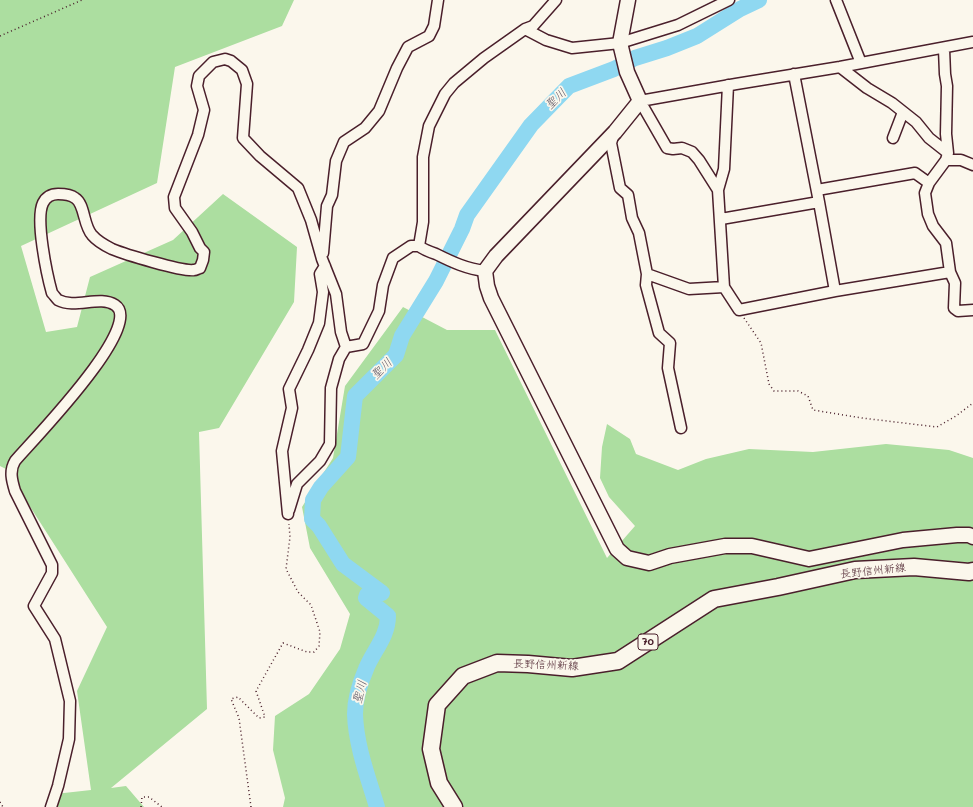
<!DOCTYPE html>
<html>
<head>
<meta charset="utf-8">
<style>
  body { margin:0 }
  canvas { display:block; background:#fbf7ec }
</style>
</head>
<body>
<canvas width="973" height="807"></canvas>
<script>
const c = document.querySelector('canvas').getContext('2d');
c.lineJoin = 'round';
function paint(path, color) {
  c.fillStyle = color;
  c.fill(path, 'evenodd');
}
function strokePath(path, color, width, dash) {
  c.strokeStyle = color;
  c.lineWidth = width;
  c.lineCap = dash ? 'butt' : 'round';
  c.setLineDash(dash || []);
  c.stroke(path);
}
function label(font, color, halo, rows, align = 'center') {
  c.font = font + ' Mali,"Klee One",sans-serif';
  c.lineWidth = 3.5;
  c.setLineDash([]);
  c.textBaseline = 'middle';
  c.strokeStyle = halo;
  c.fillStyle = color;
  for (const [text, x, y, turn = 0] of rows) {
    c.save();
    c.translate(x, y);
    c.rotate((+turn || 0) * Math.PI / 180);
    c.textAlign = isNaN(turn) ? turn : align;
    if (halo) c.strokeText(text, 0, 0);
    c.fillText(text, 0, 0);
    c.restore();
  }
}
paint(new Path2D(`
  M0,0H294L282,26L175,67L157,183L21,246L46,332L77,327L90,277L173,240L223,194L297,247L294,302L219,428L199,432L207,709L111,788L126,786L144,807H45L55,794L91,790L77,691L107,627L6,469L0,466Z
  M403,307L447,330H495L607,558L635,526L609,497L600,478L602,447L607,424L630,439L636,454L678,470L706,459L749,449L813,452L886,444L949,450L973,458V807H283L285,798L273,750L275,716L309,694L340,649L350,614L310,548L302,507L333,458L345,386Z`), '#acdea0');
strokePath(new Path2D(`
  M377,807C368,777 356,746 355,714C355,699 360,683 366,669C373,651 388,637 388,616L366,598L367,595L382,593L343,564L319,526L312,519L313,500L321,487L348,457L355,396L396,355L402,336L436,281L462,229L467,215L531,125L569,86L614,69L635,58L667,48L697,36L740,9L759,0`), '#8fd8f1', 16);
const street = new Path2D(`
  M556,0L533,26L525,29L546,40L572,48L620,43L678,25L729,0
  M836,0L861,63
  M944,49L945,74L947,86L946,134L948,153L946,160L929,183L925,193L928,214L933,226L946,243L950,272L955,283L954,308L958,311L973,310
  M840,67L867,88L892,103L916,122L929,138L948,153
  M794,74L819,202L835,291
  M614,133L611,143L620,188L628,195L632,218L639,233L647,274L646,285L659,333L670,343L668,368L681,428
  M893,138L903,112
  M946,160H961L973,165
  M718,190L724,169L728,85
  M817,190L915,173L929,183
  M721,219L819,202
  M419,246L423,222V157L429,126L445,94L454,83L484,58L525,29
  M323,253L327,206L332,195L336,161L344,142L365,128L379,111L397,68L408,47L429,36L434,26L438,0
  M950,272L835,291L739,310L724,287L718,190L699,160L692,152L682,148L673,149L667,148L640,101L736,84L840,67L973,42
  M647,274L689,289L724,287
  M289,510L297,484L320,461L330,444L331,388L339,359L346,347
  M288,514L282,451L292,408L289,389L308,350L319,323L323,292L320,274L325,266
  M51,807L58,786L69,739L70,701L55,639L34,606L52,573V565L15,491C12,481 9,471 15,461C30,443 146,325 115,305C100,295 75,309 58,300C56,298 54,295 52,293C47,275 35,219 43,203C46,197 51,194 58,194C63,194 70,194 75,198C85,204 83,225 92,235C97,241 106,246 112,249C124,254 183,272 194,270C196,270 199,268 200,268L203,260L204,252L200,248L192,232L175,208L174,197L198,135L204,110L197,86L199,76L213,62L225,59L231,61L242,70L247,84L243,138L260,156L298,188L311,220L322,259L336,294L341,332L346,347L363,344L379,311L383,285L393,258L411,246H419C424,250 430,252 436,254C452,262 467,269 485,271`);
const secondary = new Path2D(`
  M628,0L620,43L627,72L640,101L615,132L496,256L485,271L487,286L491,298L617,549L627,558L649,563L670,556L725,546H752L809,559L903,540L957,535H969L973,537`);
const primary = new Path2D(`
  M454,807L439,783L431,749L437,705L463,676L497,663L528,664L572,668L618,661L714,599L778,587L855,570L914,567L969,572L973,571`);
strokePath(street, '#4a1f2b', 13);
strokePath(secondary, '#4a1f2b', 17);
strokePath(primary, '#4a1f2b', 19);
strokePath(new Path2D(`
  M0,36L82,0
  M744,318L761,343L769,384L774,391H798L808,396L813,410L862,418L937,427L956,416L973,403
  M0,802L3,807
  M141,807L142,797H149L162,807
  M251,807L239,718L231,699L238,697L259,718L265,717L256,691L283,643L307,652H314L319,646L320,632L311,605L298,592L286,569L290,537L289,524`), '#4a1f2b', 1.5, [1, 3]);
strokePath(street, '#fbf7ec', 10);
strokePath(secondary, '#fbf7ec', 14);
strokePath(primary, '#fbf7ec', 16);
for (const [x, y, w] of [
  [648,642,20]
]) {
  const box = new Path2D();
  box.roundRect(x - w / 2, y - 8, w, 16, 3);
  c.fillStyle = '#fbf7ec';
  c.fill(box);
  strokePath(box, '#4a1f2b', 1);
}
label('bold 10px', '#4a1f2b', null, [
  ["70",648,642]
]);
label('11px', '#4a1f2b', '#fbf7ec', [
  ["長野信州新線",873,571,-6],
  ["長野信州新線",546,665,2]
]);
label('italic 12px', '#5f5666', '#fbf7ec', [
  ["聖川",556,99,-44],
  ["聖川",382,369,-45],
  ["聖川",360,692,-76]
]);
</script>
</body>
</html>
